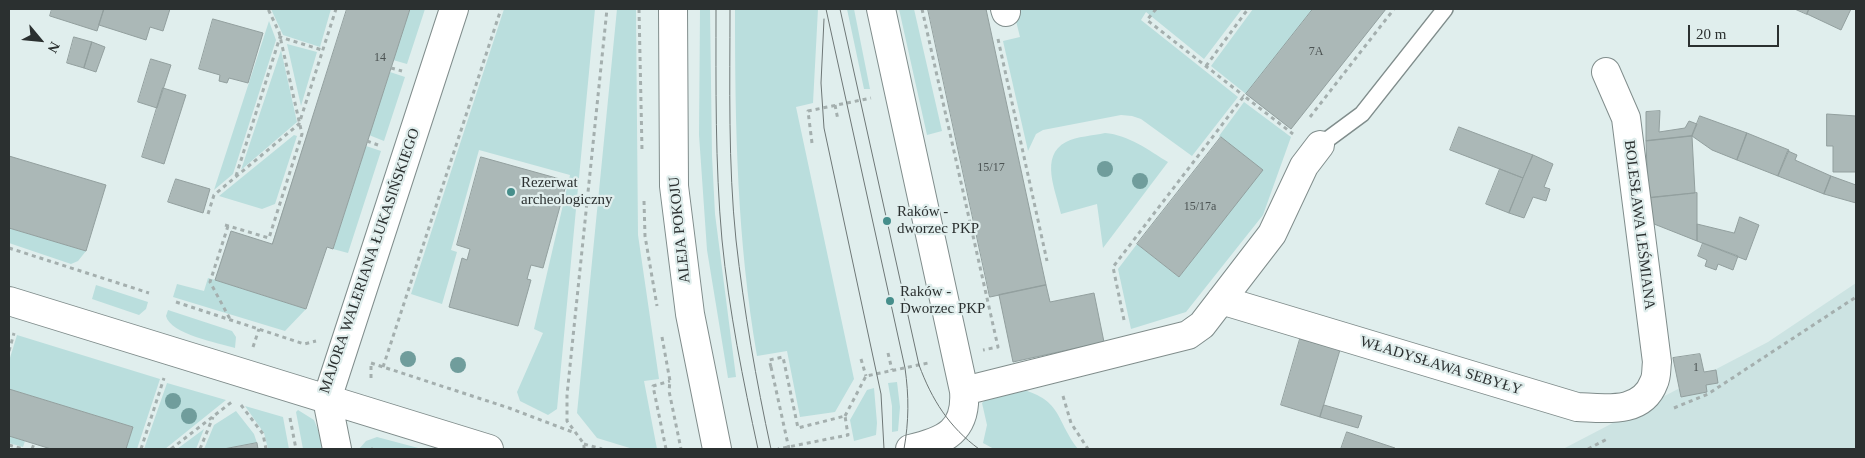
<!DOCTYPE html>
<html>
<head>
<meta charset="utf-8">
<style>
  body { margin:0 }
  #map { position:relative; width:1865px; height:458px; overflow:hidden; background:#e0eeed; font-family:"Times New Roman",serif }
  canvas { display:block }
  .frame { position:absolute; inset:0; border:10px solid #2b3030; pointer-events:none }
  .north { position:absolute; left:15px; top:15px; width:50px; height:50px; -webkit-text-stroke:4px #e0eeed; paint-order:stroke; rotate:118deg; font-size:14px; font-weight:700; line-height:20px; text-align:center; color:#2b3030 }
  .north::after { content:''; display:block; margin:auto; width:18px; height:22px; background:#2b3030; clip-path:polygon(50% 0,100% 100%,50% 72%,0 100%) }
  .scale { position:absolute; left:1688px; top:25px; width:91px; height:22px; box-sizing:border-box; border:2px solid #2b3030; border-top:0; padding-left:6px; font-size:15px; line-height:18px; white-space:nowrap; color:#2b3030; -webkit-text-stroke:4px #e0eeed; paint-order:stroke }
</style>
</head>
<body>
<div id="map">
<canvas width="1865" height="458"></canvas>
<div class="frame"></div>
<div class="north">N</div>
<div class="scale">20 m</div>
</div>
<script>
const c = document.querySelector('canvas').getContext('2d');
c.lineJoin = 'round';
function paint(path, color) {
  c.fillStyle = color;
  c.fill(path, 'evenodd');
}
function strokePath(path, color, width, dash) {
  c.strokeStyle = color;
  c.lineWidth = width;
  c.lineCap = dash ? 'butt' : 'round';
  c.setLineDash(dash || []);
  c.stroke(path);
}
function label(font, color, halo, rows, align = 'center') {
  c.font = font + ' "Times New Roman",serif';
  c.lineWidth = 4.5;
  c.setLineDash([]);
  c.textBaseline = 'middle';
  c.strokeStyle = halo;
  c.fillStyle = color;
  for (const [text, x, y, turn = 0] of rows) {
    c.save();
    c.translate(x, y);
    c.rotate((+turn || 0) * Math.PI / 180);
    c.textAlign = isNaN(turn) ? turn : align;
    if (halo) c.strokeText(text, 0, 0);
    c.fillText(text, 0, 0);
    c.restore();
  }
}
paint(new Path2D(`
  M1856,283V449H1563L1768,342Z`), '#cce3e2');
paint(new Path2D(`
  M271,9H331L320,47L283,35Z
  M410,9H425L407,64L393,60Z
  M504,9H595L557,409L548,415L520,401L517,392L543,333L534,329L570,175L479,150L451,250L457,252L442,304L411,294Z
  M617,9H636L638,235L659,379L644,381L657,449H633L597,438L577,413Z
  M700,9H710L712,156L715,214L736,377L728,378L707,250L699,135Z
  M735,9H818L813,103L796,107L854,379L835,412L800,417L787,351L757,356C737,238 735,129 735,9Z
  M847,9H854L870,89H864Z
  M899,9H914L942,131L927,135Z
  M1013,9H1242L1204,59L1146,12L1141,20L1238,97L1192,156L1141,119L1132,116L1121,115L1043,130L1036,134L1028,151L1003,41L1020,37Z
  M1253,9H1313L1246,94L1211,66Z
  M269,21L276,40L233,174L214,190Z
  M287,44L317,52L301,106Z
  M281,50L297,122L241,170Z
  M390,72L405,77L384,141L369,135Z
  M1244,102L1291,137L1263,215L1186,312L1131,329L1118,269L1137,244L1179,277L1262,170L1219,136Z
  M1105,133C1129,135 1148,150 1168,162L1103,248L1097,204L1061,214C1056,191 1039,156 1066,142C1077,136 1093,136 1105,133Z
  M294,135L297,136L275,204L262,209L219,196Z
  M366,146L381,151L348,253L333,249Z
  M9,228L86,251L78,261L71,264L9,243Z
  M208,278L215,280L306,309L285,331L173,297L177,284L204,291Z
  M96,285L148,302L146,309L139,315L92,299Z
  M168,310L232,331L236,337L235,348C219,343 170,334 166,316Z
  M17,335L160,379L137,449H126L133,427L9,389V361Z
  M897,382L900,407L898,431L892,432V406L888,383Z
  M167,383L226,400L165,449H144Z
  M874,388L877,423L876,435L854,441L850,420L867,390Z
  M1017,388C1063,400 1054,417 1078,449H994L983,443L987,425L982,403L994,393Z
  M245,406L283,417L289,449H268L264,433Z
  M298,410L314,420L326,449H303L296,412Z
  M236,411L254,434L257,443L224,449H204L214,425Z
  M204,429L196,449H177Z
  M9,436L25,441L23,447L9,443Z
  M377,437L422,449H359L366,441Z`), '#badedd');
const building = new Path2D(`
  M52,9H104L97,31L50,16Z
  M104,9H170L163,31L150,27L146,40L99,25Z
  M347,9H410L333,249L327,247L306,309L215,280L231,231L272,244Z
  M928,9H986L1046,285L990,297Z
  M1313,9H1386L1291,129L1246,94Z
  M1795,9H1809L1807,14Z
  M1809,9H1851L1841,30L1807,14Z
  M213,19L263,33L248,83L229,78L227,83L219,81L220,75L199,69Z
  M74,37L92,42L84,68L67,63Z
  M92,42L105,47L96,72L84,68Z
  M151,59L171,65L157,108L138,102Z
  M163,88L186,95L164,164L142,157Z
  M1660,111L1659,132L1685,128L1689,121L1697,124L1692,136L1646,141V112Z
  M1827,114L1856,116V172H1833V146H1827Z
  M1700,116L1747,133L1737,160L1712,150L1692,136Z
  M1459,127L1533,155L1523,178L1450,150Z
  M1747,133L1789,150L1778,176L1737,160Z
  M1692,136L1695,193L1648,198L1646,141Z
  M1221,137L1263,170L1179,277L1137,244Z
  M1788,151L1797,155L1795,160L1831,176L1824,194L1778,176Z
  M1533,155L1553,164L1544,187L1550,189L1546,201L1533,197L1524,218L1509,213Z
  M9,156L106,185L86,251L9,228Z
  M481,157L567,181L543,268L531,265L527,279L531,280L518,326L449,307L462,258L467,260L470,249L457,245Z
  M1500,169L1523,178L1509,213L1486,204Z
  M1831,176L1856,185V203L1824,194Z
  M176,179L210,189L203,213L168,202Z
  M1697,193V241L1649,222L1648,198Z
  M1740,217L1759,225L1746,260L1697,241V224L1734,233Z
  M1703,243L1738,256L1733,270L1718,264L1716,270L1705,266L1707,260L1698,256Z
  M1046,285L1050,302L1094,293L1104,342L1013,362L999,295Z
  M1300,339L1340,350L1320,417L1281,405Z
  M1700,354L1704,372L1716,370L1718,383L1706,385L1707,392L1681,397L1673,358Z
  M9,389L133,427L126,449H51L9,436Z
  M1324,405L1362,416L1358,428L1320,417Z
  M1347,432L1395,448V449H1341Z
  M257,443L258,449H224Z`);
paint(building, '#abb8b7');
strokePath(building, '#929f9e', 1);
const service = new Path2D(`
  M1320,145L1362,114L1445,9`);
const minor = new Path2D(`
  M881,9L964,391C967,431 945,441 910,449
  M1005,9L1006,12
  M1221,300L1577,407C1604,408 1642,415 1654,382C1657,376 1656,368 1657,362L1626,118L1606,72
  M9,301L489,449
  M964,391L1188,335L1202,325L1272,234L1304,166L1320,145
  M327,399L454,9
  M327,399L337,449`);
const tertiary = new Path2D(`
  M673,9L674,186L690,314L717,449`);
strokePath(service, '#808d8c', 18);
strokePath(minor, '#808d8c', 30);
strokePath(tertiary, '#808d8c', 30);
strokePath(new Path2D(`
  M639,9L642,150
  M922,9L998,347L983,350
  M1156,9L1147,20L1244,96
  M998,39L1047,261
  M1206,66L1248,9
  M391,68L402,71
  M835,105L838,120
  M1310,117L1394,9
  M367,141L378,145
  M812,143L808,111L871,98
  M236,176L280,37L322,50
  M644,201L645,236L657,306
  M208,214L214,195L299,124L336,9
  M225,225L269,238L302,134L279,32L268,9
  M228,226L210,282L230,319
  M9,248L149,293
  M176,302L304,344L316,341
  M1124,320L1113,267L1244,96L1293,134
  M662,337L670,381L669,391L681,449
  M253,347L259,329
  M9,351L14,333
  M888,353L892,370
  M861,359L866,376
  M371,363L509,408L575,433
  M371,366V381
  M383,367L501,9
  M771,367L769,360L783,357L798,428L845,416L848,435L778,449
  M1063,396L1071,423L1088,449
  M241,405L263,434L266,449
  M1674,408L1708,394L1856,297
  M845,416L866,376L928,363
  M290,418L296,449
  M584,444L602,449
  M9,445L23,449
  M32,449L34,444
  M141,449L164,378
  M171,449L233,401
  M200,449L213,417
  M371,449H373
  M584,449V444L567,421V395L607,9
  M666,449L653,386L670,381
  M1588,449L1609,438`), '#a4afae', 3, [4, 4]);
strokePath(service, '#fff', 15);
strokePath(minor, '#fff', 28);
strokePath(tertiary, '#fff', 28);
strokePath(new Path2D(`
  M716,9C716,86 715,163 722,240C729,311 743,380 758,449
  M730,9C730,86 728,163 736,240C744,311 756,380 771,449
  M826,9L905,368C909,396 909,421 904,449
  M840,9L919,365C932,400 949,427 979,449
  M824,19L821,83L824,128L881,394L884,449`), '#6e7776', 1);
strokePath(new Path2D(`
  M771,367L789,449`), '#a4afae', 3, [4, 4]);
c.fillStyle = '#709d9c';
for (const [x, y] of [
  [1105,169],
  [1140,181],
  [408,359],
  [458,365],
  [173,401],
  [189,416]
]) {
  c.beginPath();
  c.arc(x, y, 8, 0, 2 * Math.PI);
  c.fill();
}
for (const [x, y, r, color] of [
  [511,192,5,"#468e8b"],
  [887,221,5,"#468e8b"],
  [890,301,5,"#468e8b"]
]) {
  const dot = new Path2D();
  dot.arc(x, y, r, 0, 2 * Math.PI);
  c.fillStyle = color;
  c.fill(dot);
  strokePath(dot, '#e0eeed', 2);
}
label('12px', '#4b5252', null, [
  ["7A",1316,52],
  ["14",380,58],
  ["15/17",991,168],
  ["15/17a",1200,207],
  ["1",1696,368]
]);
label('15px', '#2b3030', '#e0eeed', [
  ["Rezerwat",521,183],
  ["archeologiczny",521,200],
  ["Raków -",897,212],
  ["dworzec PKP",897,229],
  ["Raków -",900,292],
  ["Dworzec PKP",900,309]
], 'left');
label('15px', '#2b3030', '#e0eeed', [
  ["BOLESŁAWA LEŚMIANA",1639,225,83],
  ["ALEJA POKOJU",680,230,-96],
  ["MAJORA WALERIANA ŁUKASIŃSKIEGO",370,261,-71],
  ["WŁADYSŁAWA SEBYŁY",1441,366,17]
]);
</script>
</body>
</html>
